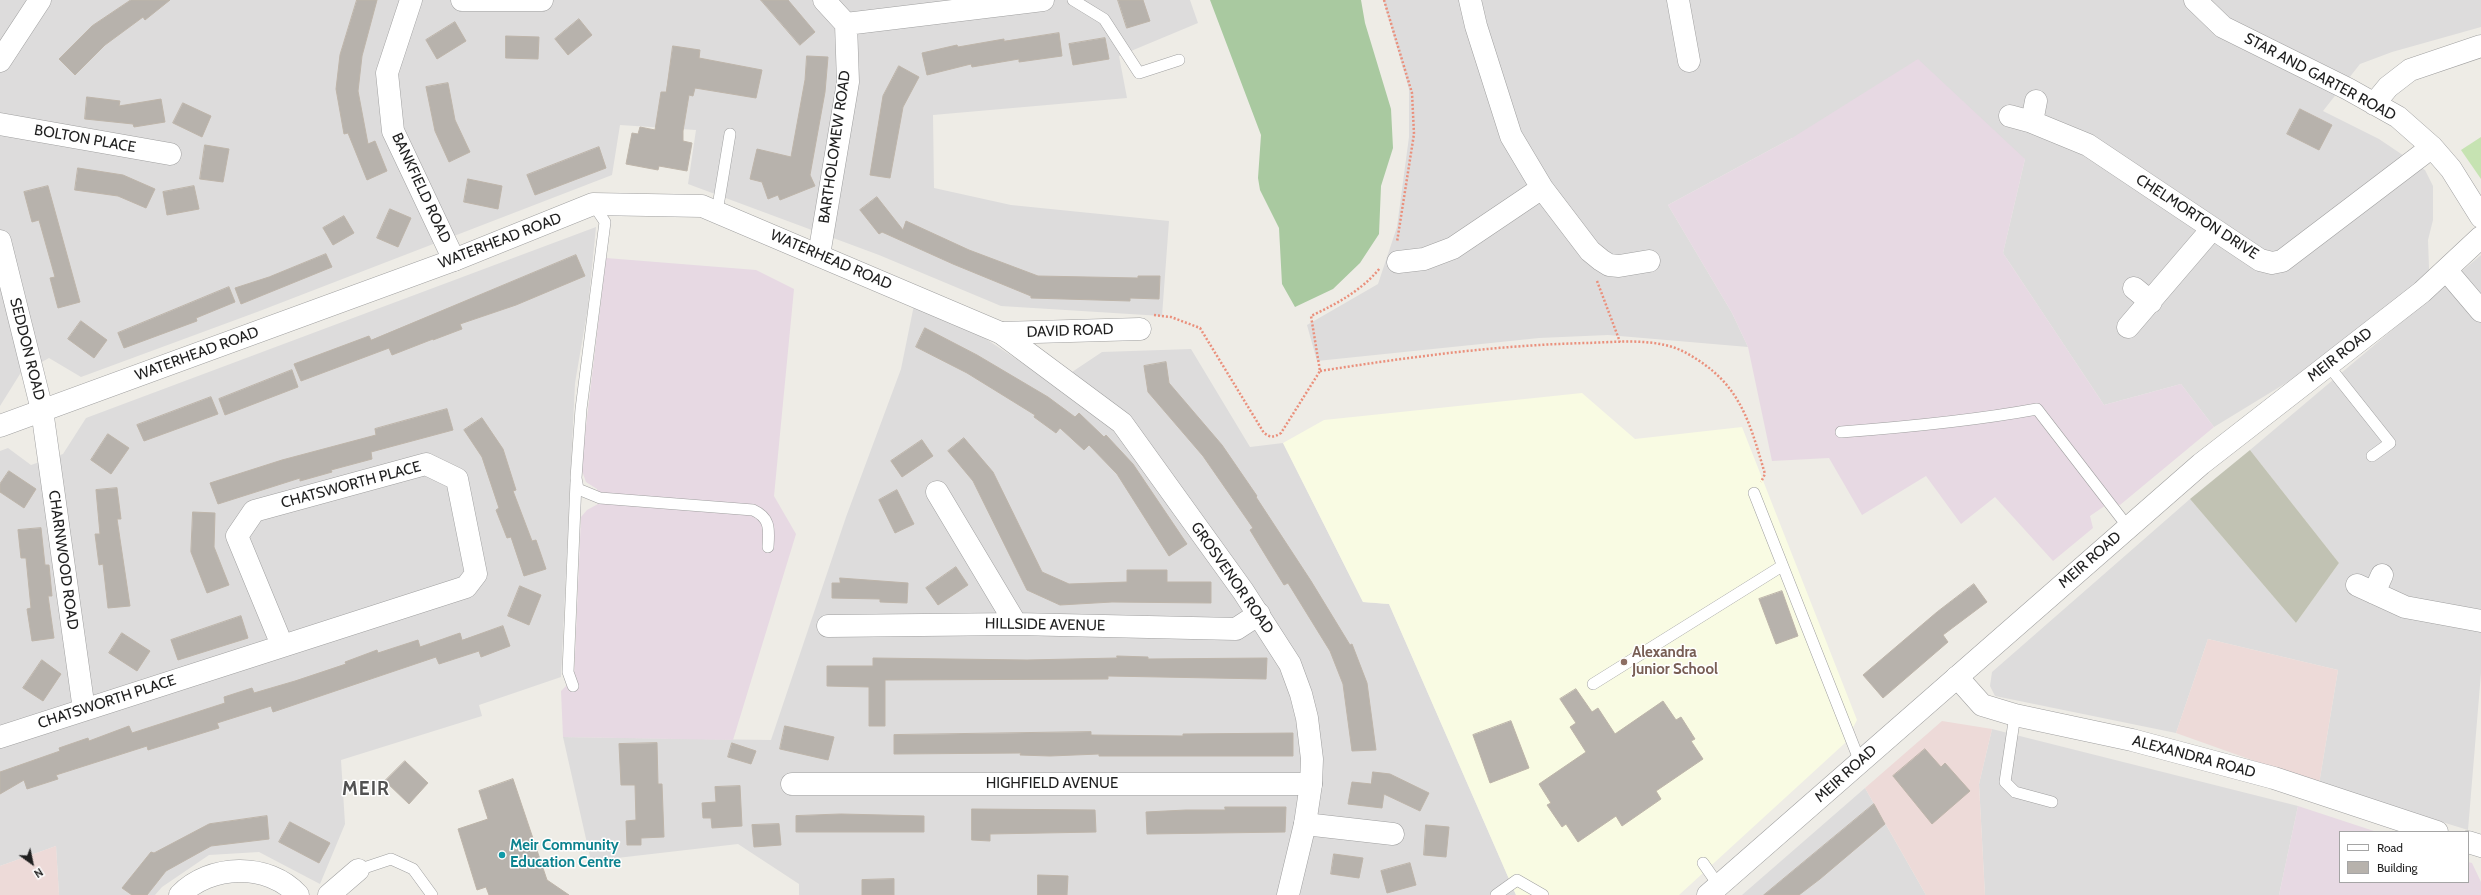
<!DOCTYPE html>
<html>
<head>
<meta charset="utf-8">
<style>
  body { margin:0 }
  #map { position:relative; width:2481px; height:895px; overflow:hidden; background:#eeece6; font-family:Cabin,sans-serif }
  canvas { display:block }
  .legend { position:absolute; left:2339px; top:831px; width:130px; height:52px; box-sizing:border-box; background:#fff; border:1px solid #a5a5a5; margin:0; padding:5px 7px; list-style:none; font-size:12px; color:#1f1f1f }
  .legend li { display:flex; align-items:center; gap:8px; height:20px }
  .legend b { width:20px; border:1px solid #a5a5a5 }
  .north { position:absolute; left:12px; top:843px; width:40px; height:40px; -webkit-text-stroke:3px #fff; paint-order:stroke; rotate:147deg; font-size:11px; font-weight:700; line-height:16px; text-align:center; color:#1f1f1f }
  .north::after { content:''; display:block; margin:auto; width:14px; height:18px; background:#1f1f1f; clip-path:polygon(50% 0,100% 100%,50% 72%,0 100%) }
</style>
</head>
<body>
<div id="map">
<canvas width="2481" height="895"></canvas>
<ul class="legend">
<li><b style="height:5px;background:#fff"></b>Road</li>
<li><b style="height:11px;background:#b7b2ac"></b>Building</li>
</ul>
<div class="north">N</div>
</div>
<script>
const c = document.querySelector('canvas').getContext('2d');
c.lineJoin = 'round';
function paint(path, color) {
  c.fillStyle = color;
  c.fill(path, 'evenodd');
}
function strokePath(path, color, width, dash) {
  c.strokeStyle = color;
  c.lineWidth = width;
  c.lineCap = dash ? 'butt' : 'round';
  c.setLineDash(dash || []);
  c.stroke(path);
}
function label(font, color, halo, rows, align = 'center') {
  c.font = font + ' Cabin,sans-serif';
  c.lineWidth = 3;
  c.setLineDash([]);
  c.textBaseline = 'middle';
  c.strokeStyle = halo;
  c.fillStyle = color;
  for (const [text, x, y, turn = 0] of rows) {
    c.save();
    c.translate(x, y);
    c.rotate((+turn || 0) * Math.PI / 180);
    c.textAlign = isNaN(turn) ? turn : align;
    if (halo) c.strokeText(text, 0, 0);
    c.fillText(text, 0, 0);
    c.restore();
  }
}
paint(new Path2D(`
  M0,0H1190L1198,23L1119,56L1127,98L933,115L934,188L1011,205L1169,221L1162,316L1001,306L879,255L688,184L696,130L620,125L612,175L257,312L81,377L49,358L20,374L0,406Z
  M1383,0H2481V27L2392,52L2360,64L2323,111L2379,139L2425,170L2433,186V220L2428,240L2430,295L2214,427L2181,384L2104,405L2003,253L2025,159L1792,138L1668,205L1732,313L1748,347L1608,335L1539,338L1317,361L1307,325L1378,284L1397,227L1409,137V89Z
  M596,227L588,307L575,383L561,677L479,705L482,716L341,760L345,824L320,884L259,852L209,855L162,887L155,895H59L56,846L0,866V451L8,448L31,465L63,454L86,418Z
  M2481,255V673L2468,830L2319,784L2338,670L2208,639L2176,733L1995,696L1990,686L1992,672L2190,499L2296,623L2339,563L2250,450Z
  M914,305L977,333L1054,384L1102,352L1191,349L1250,447L1283,443L1363,602L1389,604L1516,895H799V884L738,844L591,861L563,737L771,740L846,517L901,369Z
  M1992,729L2298,806L2279,895H1985L1979,784Z
  M1865,788L1926,895H1742Z`), '#dddcdc');
paint(new Path2D(`
  M2208,639L2338,670L2319,784L2176,733Z
  M1942,721L1992,729L1979,784L1985,895H1926L1865,788Z
  M56,846L59,895H0V866Z`), '#eddad8');
paint(new Path2D(`
  M1918,59L2025,159L2003,253L2104,405L2181,384L2214,427L2120,505L2109,503L2090,516L2093,528L2053,561L1995,497L1961,524L1926,476L1862,515L1829,458L1772,461L1748,347L1732,313L1668,205L1792,138Z
  M606,258L756,270L794,289L774,496L796,534L733,740L563,737L561,691L574,678L581,517L587,510L598,504L600,498L597,489L586,482L581,468Z
  M2298,806L2377,832H2340V882H2468V862L2472,863L2481,882V895H2279Z`), '#e7d9e3');
paint(new Path2D(`
  M1582,393L1635,439L1742,427L1857,720L1845,743L1679,895H1516L1389,604L1363,602L1283,443L1324,420Z`), '#f9fbe3');
paint(new Path2D(`
  M2250,450L2339,563L2296,623L2190,499Z`), '#c1c2b3');
paint(new Path2D(`
  M2481,137V179L2461,150Z`), '#c6e3b2');
paint(new Path2D(`
  M1210,0H1361L1365,23L1391,109L1393,148L1381,186L1379,234L1360,263L1333,289L1295,307L1282,284L1279,228L1260,190L1258,178L1261,135Z`), '#a9c9a0');
const building = new Path2D(`
  M131,0H170L145,20L143,17L105,45L75,75L59,59L92,26Z
  M357,0H377L362,56L358,91L368,144L375,141L387,171L367,180L348,133L344,134L336,89L340,55Z
  M761,0H788L815,32L800,45Z
  M1118,0H1143L1150,21L1127,28Z
  M579,19L592,35L568,55L555,39Z
  M455,22L466,41L437,59L426,40Z
  M1059,33L1062,56L1019,62V59L972,67L971,64L927,75L922,53L957,45L958,47L1004,39V41Z
  M506,36L539,37L538,59L506,58Z
  M1105,38L1109,59L1073,65L1069,44Z
  M673,46L700,50L699,58L762,70L756,98L695,88L693,96L689,95L683,131V141L692,143L687,171L659,166L658,170L626,164L632,133L638,134L640,127L655,130L661,92H666Z
  M807,56L828,57L825,92L810,175L815,186L780,200L778,195L768,199L762,182L750,179L757,149L791,157L805,80Z
  M899,66L919,77L903,107L890,178L870,175L883,96Z
  M448,83L455,120L470,152L449,162L435,131L426,87Z
  M87,97L120,101L119,106L161,99L165,122L134,127L133,124L85,119Z
  M183,103L211,116L202,137L173,123Z
  M2300,109L2332,125L2319,150L2287,134Z
  M205,145L229,149L223,182L200,179Z
  M599,147L606,168L535,195L527,175Z
  M78,168L123,175L155,189L146,208L118,196L75,190Z
  M468,179L502,186L498,209L464,202Z
  M48,186L80,302L58,308L50,278L55,277L39,220L32,222L24,192Z
  M194,186L199,209L167,215L163,192Z
  M877,197L903,230L906,221L969,250L1038,276L1138,278V276H1160L1159,299L1130,298V301L1031,298V296L953,264L882,232L879,234L860,210Z
  M390,209L411,218L398,247L377,238Z
  M344,216L354,233L333,245L323,228Z
  M326,254L332,267L241,304L235,288L269,277Z
  M576,255L585,276L516,305L460,324L462,329L433,340V339L392,355L389,348L301,381L294,364L369,336L371,340Z
  M229,287L235,302L196,318L197,321L124,348L118,333Z
  M81,321L107,340L94,358L68,339Z
  M925,328L977,355L1048,397L1075,417L1079,413L1104,437L1106,435L1133,464L1187,544L1169,556L1117,474L1089,445L1084,450L1060,428L1056,433L1034,417L1035,415L967,373L916,347Z
  M1166,362L1169,383L1222,445L1257,496L1256,497L1311,581L1350,645L1352,644L1367,683L1376,750L1352,751L1343,684L1330,651L1288,583L1284,585L1269,561L1250,530L1253,528L1203,456L1148,392L1144,366Z
  M292,370L298,387L225,415L219,399Z
  M211,397L218,414L144,441L137,425Z
  M447,409L453,430L371,452L372,459L331,470L332,472L300,481V478L218,504L210,483L282,460L376,435L375,429Z
  M482,418L503,449L516,490L513,491L532,541L536,540L546,569L524,576L511,537L507,538L496,510L499,508L482,457L464,430Z
  M108,434L129,448L111,474L91,460Z
  M964,438L993,472L1042,572L1069,584L1127,582V570H1167V582H1211V603L1112,602L1060,605L1027,590L973,481L948,451Z
  M922,440L933,456L902,477L891,461Z
  M9,471L36,489L24,508L0,492V484Z
  M117,488L121,519H117L130,606L108,608L103,564L99,565L95,534H100L96,490Z
  M897,490L914,524L895,533L879,500Z
  M193,512L215,513L214,547L229,585L207,593L191,552Z
  M41,528L45,565H49L52,596H48L54,638L32,641L27,609L31,608L26,558H21L18,530Z
  M956,567L968,585L938,605L926,588Z
  M840,578L908,583L907,603L880,602V599L832,598V583H840Z
  M1974,584L1987,602L1943,635L1948,642L1883,698L1863,675L1937,612Z
  M520,586L541,595L529,625L508,616Z
  M1782,591L1798,636L1776,644L1759,599Z
  M241,616L248,638L178,660L171,640Z
  M503,626L510,646L481,657L479,651L439,664L436,657L273,712L271,706L217,723L219,728L148,750L147,746L56,775L58,779L27,789L24,780L0,794V772L60,751L59,748L88,738L89,741L129,726L132,733L225,703L224,697L252,688L254,693L295,681L346,664L345,662L377,650L378,653L418,640L420,647L460,633L462,640Z
  M122,633L150,651L137,671L109,653Z
  M1117,656L1148,657V659L1267,658L1266,679L1108,676V679L885,680V726H869V687L827,686V666H873V658L1027,660L1117,658Z
  M42,660L61,674L43,701L23,688Z
  M1576,689L1592,712L1598,708L1615,734L1663,701L1676,720L1681,717L1695,739L1691,741L1703,759L1656,791L1661,799L1622,826L1616,816L1578,842L1566,824L1562,827L1547,805L1551,803L1539,784L1586,752L1570,727L1576,723L1560,699Z
  M1511,721L1529,768L1490,783L1473,735Z
  M785,726L834,737L828,760L780,749Z
  M1091,732V735L1183,736V734L1293,733V756H1099V754L1050,756L1020,755L1021,753L894,754V735Z
  M657,743L658,784H662L664,837L641,838V845H627L626,821L636,820L635,785H621L619,744Z
  M732,743L756,751L751,764L728,757Z
  M1925,749L1941,767L1945,763L1970,791L1932,824L1893,776Z
  M405,761L428,783L409,804L385,781Z
  M1373,772L1390,774L1429,793L1420,811L1384,794L1382,808L1348,804L1352,782L1371,784Z
  M513,779L547,880L569,895H489L486,887L477,890L458,829L488,819L479,791Z
  M740,786L742,826L712,828L711,818H703L702,803L716,802L715,787Z
  M1874,804L1885,824L1820,879L1799,895H1764Z
  M1225,807H1286L1285,832L1147,834L1146,812L1186,810H1225Z
  M972,809L1095,810L1096,832L990,834V841L972,840Z
  M841,814L924,816V832H796V816Z
  M267,816L269,839L211,846L166,871L147,895H132L122,888L151,852L154,853L209,824Z
  M290,822L330,843L319,863L279,842Z
  M779,824L781,845L754,847L752,825Z
  M1426,825L1449,827L1446,857L1424,855Z
  M1334,854L1363,858L1359,878L1331,874Z
  M1410,863L1416,885L1387,893L1381,871Z
  M1038,875L1068,876L1067,895H1038Z
  M894,879V895H862V880Z`);
paint(building, '#b7b2ac');
strokePath(building, '#beb5aa', 1);
const service = new Path2D(`
  M1073,0L1104,19L1139,73L1179,60
  M593,204L605,222L581,409L576,478L578,489L600,498L753,510C771,518 769,530 768,547
  M717,212L730,134
  M2328,365L2390,443L2372,456
  M1841,432C1907,427 1972,421 2037,409L2128,527
  M1754,493L1860,762
  M1593,684L1782,566
  M573,686L568,672L576,482
  M2015,715L2005,782L2015,792L2052,802
  M1703,863L1719,886
  M358,870L391,859L413,869L432,895
  M1496,895L1517,880L1543,895`);
const minor = new Path2D(`
  M411,0L387,73L393,131L454,260
  M462,0H542
  M1470,0L1476,26L1511,136L1542,188L1590,251L1601,260L1609,265L1619,266L1649,261
  M1678,0L1689,61
  M2195,0L2223,27L2348,89L2398,117L2432,147L2451,169L2481,217
  M846,24L1043,0
  M0,61L40,0
  M2374,104L2388,87L2410,70L2481,46
  M2010,116L2032,122L2088,145L2260,260L2272,263L2282,261L2432,147
  M2032,122L2036,101
  M0,124L170,154
  M0,241L42,410L84,710
  M819,255L848,82L846,24L824,0
  M1398,262L1424,259L1453,248L1542,188
  M2447,271L2481,311
  M2134,288L2151,302
  M2128,327L2212,229
  M1001,333L1140,329
  M937,492L1016,624
  M2357,585L2405,607L2481,621
  M2374,593L2382,575
  M828,626L1016,624L1236,629L1259,614
  M1957,677L1982,705L2015,715L2132,740L2274,778L2437,832
  M0,737L466,587L476,574L457,479L426,464L254,511L237,536L282,645
  M792,784H1311
  M1305,824L1393,834
  M2468,842L2481,846
  M180,895C210,864 268,862 298,895
  M329,895L358,870`);
const tertiary = new Path2D(`
  M0,426L454,260L593,204L702,206L1001,333L1122,423L1243,591L1290,664L1301,694L1307,718L1312,759L1311,784L1305,824L1288,895
  M1708,895L2201,464L2422,292L2481,237`);
strokePath(service, '#a0a0a0', 12);
strokePath(minor, '#a0a0a0', 23);
strokePath(tertiary, '#a0a0a0', 23);
strokePath(new Path2D(`
  M1384,0L1412,93L1414,134L1397,242
  M1597,281L1620,342
  M1154,315L1171,317L1200,328L1264,433C1271,438 1274,437 1281,433L1320,371L1311,316C1338,303 1361,291 1380,268
  M1320,371C1409,357 1498,345 1587,343C1618,342 1660,337 1688,354C1740,383 1749,420 1765,474L1761,482`), '#ea907c', 2.5, [2, 2]);
strokePath(service, '#fff', 11);
strokePath(minor, '#fff', 22);
strokePath(tertiary, '#fff', 22);
for (const [x, y, r, color] of [
  [1624,662,4,"#8d6e63"],
  [502,855,4,"#0f9aa8"]
]) {
  const dot = new Path2D();
  dot.arc(x, y, r, 0, 2 * Math.PI);
  c.fillStyle = color;
  c.fill(dot);
  strokePath(dot, '#fff', 1.5);
}
label('15px', '#1f1f1f', '#fff', [
  ["STAR AND GARTER ROAD",2320,77,28],
  ["BOLTON PLACE",85,139,10],
  ["BARTHOLOMEW ROAD",835,147,-82],
  ["BANKFIELD ROAD",421,188,65],
  ["CHELMORTON DRIVE",2197,217,33],
  ["WATERHEAD ROAD",500,241,-21],
  ["WATERHEAD ROAD",831,260,23],
  ["DAVID ROAD",1070,331,-2],
  ["SEDDON ROAD",27,349,76],
  ["WATERHEAD ROAD",197,354,-20],
  ["MEIR ROAD",2340,355,-38],
  ["CHATSWORTH PLACE",351,485,-15],
  ["CHARNWOOD ROAD",63,560,82],
  ["MEIR ROAD",2090,560,-41],
  ["GROSVENOR ROAD",1232,578,55],
  ["HILLSIDE AVENUE",1045,625,1],
  ["CHATSWORTH PLACE",107,702,-18],
  ["ALEXANDRA ROAD",2194,757,15],
  ["MEIR ROAD",1846,774,-42],
  ["HIGHFIELD AVENUE",1052,784]
]);
label('bold 15px', '#785e54', '#fff', [
  ["Alexandra",1632,653],
  ["Junior School",1632,670]
], 'left');
label('bold 15px', '#0d838f', '#fff', [
  ["Meir Community",510,846],
  ["Education Centre",510,863]
], 'left');
c.letterSpacing = '1px';
label('bold 19px', '#525252', '#fff', [
  ["MEIR",366,789]
]);
c.letterSpacing = '0px';
</script>
</body>
</html>
